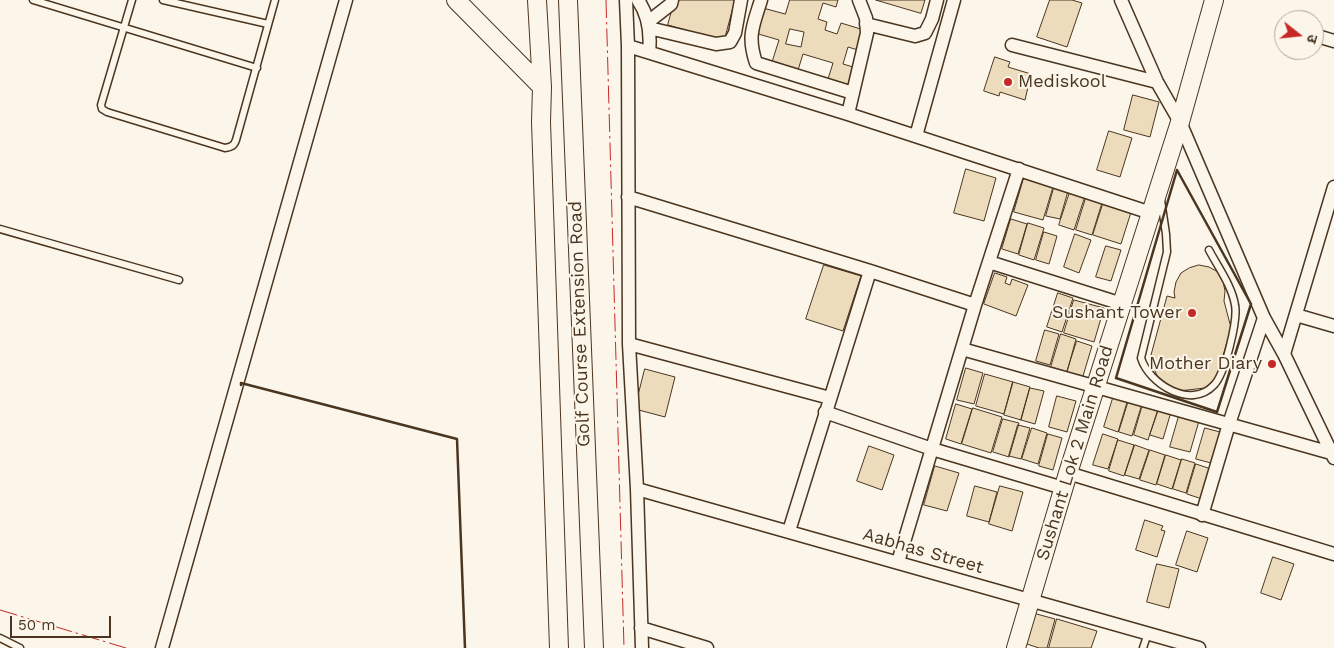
<!DOCTYPE html>
<html>
<head>
<meta charset="utf-8">
<style>
  body { margin:0 }
  #map { position:relative; width:1334px; height:648px; overflow:hidden; background:#fbf6e9; font-family:"Work Sans","Noto Sans Devanagari",sans-serif }
  canvas { display:block }
  .north { position:absolute; left:1274px; top:10px; width:50px; height:50px; box-sizing:border-box; background:#fbf6e9; border:1px solid #b4a999; border-radius:50%; rotate:106deg; font-size:14px; font-weight:700; line-height:20px; text-align:center; color:#4a3520 }
  .north::after { content:''; display:block; margin:auto; width:18px; height:22px; background:#c62828; clip-path:polygon(50% 0,100% 100%,50% 72%,0 100%) }
  .scale { position:absolute; left:10px; top:616px; width:101px; height:22px; box-sizing:border-box; border:2px solid #4a3520; border-top:0; padding-left:6px; font-size:15px; line-height:18px; white-space:nowrap; color:#4a3520; -webkit-text-stroke:4px #fbf6e9; paint-order:stroke }
</style>
</head>
<body>
<div id="map">
<canvas width="1334" height="648"></canvas>
<div class="north">उ</div>
<div class="scale">50 m</div>
</div>
<script>
const c = document.querySelector('canvas').getContext('2d');
c.lineJoin = 'round';
function paint(path, color) {
  c.fillStyle = color;
  c.fill(path, 'evenodd');
}
function strokePath(path, color, width, dash) {
  c.strokeStyle = color;
  c.lineWidth = width;
  c.lineCap = dash ? 'butt' : 'round';
  c.setLineDash(dash || []);
  c.stroke(path);
}
function label(font, color, halo, rows, align = 'center') {
  c.font = font + ' "Work Sans",sans-serif';
  c.lineWidth = 4;
  c.setLineDash([]);
  c.textBaseline = 'middle';
  c.strokeStyle = halo;
  c.fillStyle = color;
  for (const [text, x, y, turn = 0] of rows) {
    c.save();
    c.translate(x, y);
    c.rotate((+turn || 0) * Math.PI / 180);
    c.textAlign = isNaN(turn) ? turn : align;
    if (halo) c.strokeText(text, 0, 0);
    c.fillText(text, 0, 0);
    c.restore();
  }
}
const building = new Path2D(`
  M675,0H735L724,41L668,25Z
  M790,0H838L836,7L823,3L818,19L827,22L825,30L837,34L841,23L864,30L858,50L848,47L843,64L853,67L848,85L828,79L833,63L803,54L798,70L772,62L779,40L755,33L763,8L785,14ZM790,29L804,32L801,47L786,44Z
  M876,0H925L921,13Z
  M1050,0H1072L1082,3L1067,47L1037,37Z
  M995,57L1010,62L1008,67L1031,74L1025,100L1000,92L999,96L984,91Z
  M1133,95L1159,102L1150,137L1124,130Z
  M1109,131L1132,138L1120,177L1097,170Z
  M966,169L996,178L984,221L954,213Z
  M1024,178L1053,187L1043,220L1014,212Z
  M1054,188L1068,191L1060,219L1046,216Z
  M1070,192L1085,196L1074,230L1059,225Z
  M1086,198L1102,203L1092,235L1076,230Z
  M1104,201L1132,209L1121,244L1093,235Z
  M1011,219L1027,224L1018,254L1002,249Z
  M1028,223L1044,228L1034,260L1019,255Z
  M1044,232L1057,236L1049,264L1036,260Z
  M1075,234L1091,240L1079,273L1064,267Z
  M1106,246L1121,250L1111,281L1096,277Z
  M824,265L861,276L843,331L806,319Z
  M1199,265L1209,267L1218,272L1223,281L1225,291L1224,301L1230,324L1232,325L1218,373L1213,381L1205,388L1179,391L1167,385L1158,378L1153,366L1151,355L1167,296L1175,298L1174,292L1176,282L1181,273L1189,268Z
  M995,273L1007,277L1005,283L1010,285L1012,279L1028,285L1016,316L984,304Z
  M1058,293L1073,298L1062,332L1047,327Z
  M1074,300L1104,308L1094,342L1064,333Z
  M1045,330L1059,334L1050,365L1036,361Z
  M1061,334L1076,339L1067,372L1051,367Z
  M1077,341L1092,346L1083,376L1067,372Z
  M966,368L983,373L974,404L957,400Z
  M645,369L675,377L665,417L635,409Z
  M985,374L1013,382L1004,414L976,406Z
  M1013,382L1030,387L1021,420L1004,415Z
  M1030,388L1044,391L1035,424L1021,420Z
  M1114,395L1128,399L1118,432L1104,427Z
  M1057,396L1076,401L1067,432L1049,427Z
  M1129,400L1142,404L1132,436L1119,432Z
  M956,404L972,409L961,444L946,439Z
  M1143,404L1158,409L1148,440L1134,435Z
  M973,408L1002,417L991,453L962,444Z
  M1159,409L1171,412L1163,439L1150,435Z
  M1179,416L1199,421L1190,452L1170,447Z
  M1003,419L1019,423L1009,457L993,452Z
  M1018,425L1030,428L1021,459L1009,456Z
  M1032,428L1047,433L1038,464L1022,459Z
  M1205,428L1220,432L1211,463L1196,459Z
  M1048,434L1062,438L1053,470L1039,466Z
  M1103,434L1118,439L1108,469L1093,465Z
  M1118,440L1134,445L1124,476L1109,471Z
  M1135,445L1149,450L1139,479L1125,475Z
  M869,446L894,455L882,490L857,481Z
  M1150,450L1165,455L1156,485L1140,480Z
  M1166,455L1181,460L1172,489L1157,484Z
  M1182,459L1195,463L1186,493L1173,489Z
  M1196,464L1211,469L1202,499L1187,494Z
  M935,466L959,473L947,511L924,505Z
  M975,486L997,492L989,522L967,516Z
  M1000,486L1023,492L1012,531L989,524Z
  M1145,520L1163,526L1161,530L1165,531L1157,557L1136,550Z
  M1187,531L1208,538L1197,572L1176,565Z
  M1273,557L1294,564L1281,600L1261,593Z
  M1157,564L1179,569L1169,608L1147,602Z
  M1033,613L1055,619L1047,648H1039L1024,643Z
  M1057,619L1097,631L1091,648H1049Z`);
paint(building, '#ecdcbc');
strokePath(building, '#4a3520', 1);
const lane = new Path2D(`
  M33,0L257,68
  M132,0L101,105L102,109L107,112L225,148C231,147 234,146 236,140L275,0
  M163,0L268,24
  M1161,200L1166,234L1167,252L1141,358C1149,384 1191,410 1214,385C1225,374 1238,320 1235,305C1232,286 1218,267 1209,250
  M0,229L179,280
  M0,638L20,648
  M1143,648L1148,633`);
const street = new Path2D(`
  M626,0L628,46L629,344L637,489L642,648
  M638,0C649,16 651,33 649,52
  M761,0C753,26 747,36 756,63L853,93
  M1121,0L1157,82L1180,122L1264,318L1284,354L1334,458
  M648,22L671,4L672,0
  M866,24L915,36L925,33L932,19L937,0
  M649,28L716,44L730,42L735,33L741,0
  M1314,35L1334,41
  M1012,45L1157,82
  M628,46L848,114L1151,213
  M848,114L867,33L866,18L859,0
  M916,136L954,0
  M628,197L870,271L975,305
  M989,262L1122,304
  M1296,315L1334,326
  M629,344L830,398
  M962,349L1331,453
  M1284,354L1334,187
  M825,412L932,449L1063,488
  M1068,473L1334,554
  M637,489L1199,648
  M1202,515L1229,424L1264,318
  M789,531L870,271
  M898,562L975,305L1019,169
  M641,628L707,648
  M162,648L346,0`);
const secondary = new Path2D(`
  M456,0L542,87
  M537,0L542,87L541,122L559,648
  M568,0L594,648
  M1016,648L1068,473L1180,122L1214,0`);
strokePath(lane, '#4a3520', 9);
strokePath(street, '#4a3520', 15);
strokePath(secondary, '#4a3520', 20);
strokePath(lane, '#fbf6e9', 6);
strokePath(street, '#fbf6e9', 12);
strokePath(secondary, '#fbf6e9', 18);
strokePath(new Path2D(`
  M1177,170L1251,304L1217,412L1116,378Z
  M241,385V383L457,439L465,648`), '#4a3520', 2.5);
strokePath(new Path2D(`
  M606,0L624,648
  M0,610L126,648`), '#c62828', 1, [18, 4, 2.5, 4]);
for (const [x, y, r, color] of [
  [1008,82,5,"#c62828"],
  [1192,313,5,"#c62828"],
  [1272,364,5,"#c62828"]
]) {
  const dot = new Path2D();
  dot.arc(x, y, r, 0, 2 * Math.PI);
  c.fillStyle = color;
  c.fill(dot);
  strokePath(dot, '#fbf6e9', 2);
}
label('18px', '#4a3520', '#fbf6e9', [
  ["Mediskool",1018,82,"left"],
  ["Sushant Tower",1182,313],
  ["Mother Diary",1262,364]
], 'right');
label('18px', '#4a3520', '#fbf6e9', [
  ["Golf Course Extension Road",580,324,-92],
  ["Sushant Lok 2 Main Road",1075,453,-73],
  ["Aabhas Street",923,551,16]
]);
</script>
</body>
</html>
